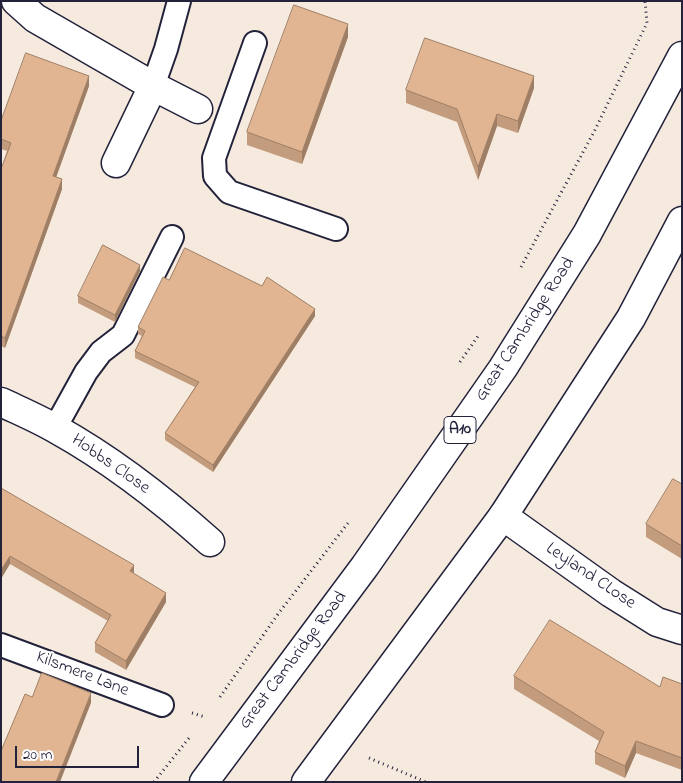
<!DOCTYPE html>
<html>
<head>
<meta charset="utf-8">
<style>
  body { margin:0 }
  #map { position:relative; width:683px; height:783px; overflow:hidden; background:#f6e9de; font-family:"Indie Flower",sans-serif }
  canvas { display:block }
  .frame { position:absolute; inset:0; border:2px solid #22223b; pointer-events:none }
  .scale { position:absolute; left:15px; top:746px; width:124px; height:22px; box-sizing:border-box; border:2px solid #22223b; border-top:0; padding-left:6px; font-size:15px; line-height:18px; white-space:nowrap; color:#22223b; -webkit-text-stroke:4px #fff; paint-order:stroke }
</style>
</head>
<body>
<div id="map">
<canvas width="683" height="783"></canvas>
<div class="frame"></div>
<div class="scale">20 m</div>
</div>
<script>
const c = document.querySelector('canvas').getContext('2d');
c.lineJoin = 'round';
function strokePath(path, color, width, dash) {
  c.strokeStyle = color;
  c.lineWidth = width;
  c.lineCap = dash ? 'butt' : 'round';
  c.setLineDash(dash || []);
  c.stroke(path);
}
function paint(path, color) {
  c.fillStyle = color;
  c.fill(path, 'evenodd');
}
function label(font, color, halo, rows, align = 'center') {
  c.font = font + ' "Indie Flower",sans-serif';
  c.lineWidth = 4;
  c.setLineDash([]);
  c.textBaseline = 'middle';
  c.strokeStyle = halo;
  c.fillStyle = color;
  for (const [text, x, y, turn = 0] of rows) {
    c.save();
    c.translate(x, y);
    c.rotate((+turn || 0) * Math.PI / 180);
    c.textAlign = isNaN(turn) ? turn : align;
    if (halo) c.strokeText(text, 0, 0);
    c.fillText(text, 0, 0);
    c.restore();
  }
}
const lane = new Path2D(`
  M255,43L214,158L215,176L229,192L336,229
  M153,86L166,49L179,1
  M55,428L86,372L101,352L123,335L172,237
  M1,645L162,705`);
const street = new Path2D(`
  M16,1L35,18L153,86
  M116,163L153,86L198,109
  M1,402C20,411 39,419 56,429C112,460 163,500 210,542
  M503,516L611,593L657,622L682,630`);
const highway = new Path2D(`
  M204,782L365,566L503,368L587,234L682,56
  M306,782L503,516L631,318L682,221`);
strokePath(lane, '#22223b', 26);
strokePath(street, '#22223b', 31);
strokePath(highway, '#22223b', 31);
strokePath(new Path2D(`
  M521,267L595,130L647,23L645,1
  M460,362L478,336
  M220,697L278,614L348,523
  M192,713L205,717
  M369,758L426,782
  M154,782L189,738`), '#22223b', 3, [1, 4]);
strokePath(lane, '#fff', 22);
strokePath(street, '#fff', 28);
strokePath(highway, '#fff', 28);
paint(new Path2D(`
  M348,37L302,164L247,145V132Z
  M89,86L56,177L62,189L5,348L1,346V169L7,151L1,149V121Z
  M534,88L518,133L497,126L478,180L457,122L406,103V90Z
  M140,271L115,322L78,303V296Z
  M169,280L315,316L213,472L165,440V433L195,387L135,358V351L142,336L138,334V327Z
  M682,484V559L646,537V524Z
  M1,488L134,574L166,602L126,670L95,652V643L108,621L10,564Z
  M514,676L660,687L682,684V770L636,753L625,778L595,764V752L599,741L514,689Z`), '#c29c7d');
paint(new Path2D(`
  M348,24V37L302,164V152Z
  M89,76V86L53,186V176Z
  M534,76V88L518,133V121Z
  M497,114V126L478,180V167Z
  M62,179V189L5,348V338Z
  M140,265V271L115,322V315Z
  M315,309V316L213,472V465Z
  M10,556V564L1,579V570Z
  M134,565V573L130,571Z
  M166,593V602L126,670V661Z
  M91,693V703L60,782H56Z
  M636,741V753L625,778V766Z`), '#9e7f66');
const building = new Path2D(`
  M294,5L348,24L302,152L247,132Z
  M425,38L534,76L518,121L497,114L478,167L457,109L406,90Z
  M26,53L89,76L53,176L62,179L5,338L1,336V169L11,143L1,139V121Z
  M103,245L140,265L115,315L78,296Z
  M185,248L262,286L267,277L315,309L213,465L165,433L199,382L135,351L145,331L138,327L163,277L169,280Z
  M673,479L682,484V546L646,524Z
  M1,488L134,565L130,571L166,593L126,661L95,643L111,615L10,556L1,570Z
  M550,620L660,687L663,677L682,684V758L636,741L625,766L595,752L604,732L514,676Z
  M42,673L91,693L56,782H1V751L25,694L32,697Z`);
paint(building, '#e1b591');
strokePath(building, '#9e7f66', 1);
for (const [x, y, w] of [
  [460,430,32]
]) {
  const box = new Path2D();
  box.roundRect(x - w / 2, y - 13.5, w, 27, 4);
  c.fillStyle = '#fff';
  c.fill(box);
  strokePath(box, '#22223b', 1);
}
label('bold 16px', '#22223b', null, [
  ["A10",460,430]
]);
label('18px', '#22223b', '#fff', [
  ["Great Cambridge Road",526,330,-57],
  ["Hobbs Close",110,465,35],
  ["Leyland CLose",590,577,34],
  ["Great Cambridge Road",294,661,-53],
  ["Kilsmere Lane",82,675,21]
]);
</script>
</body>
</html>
